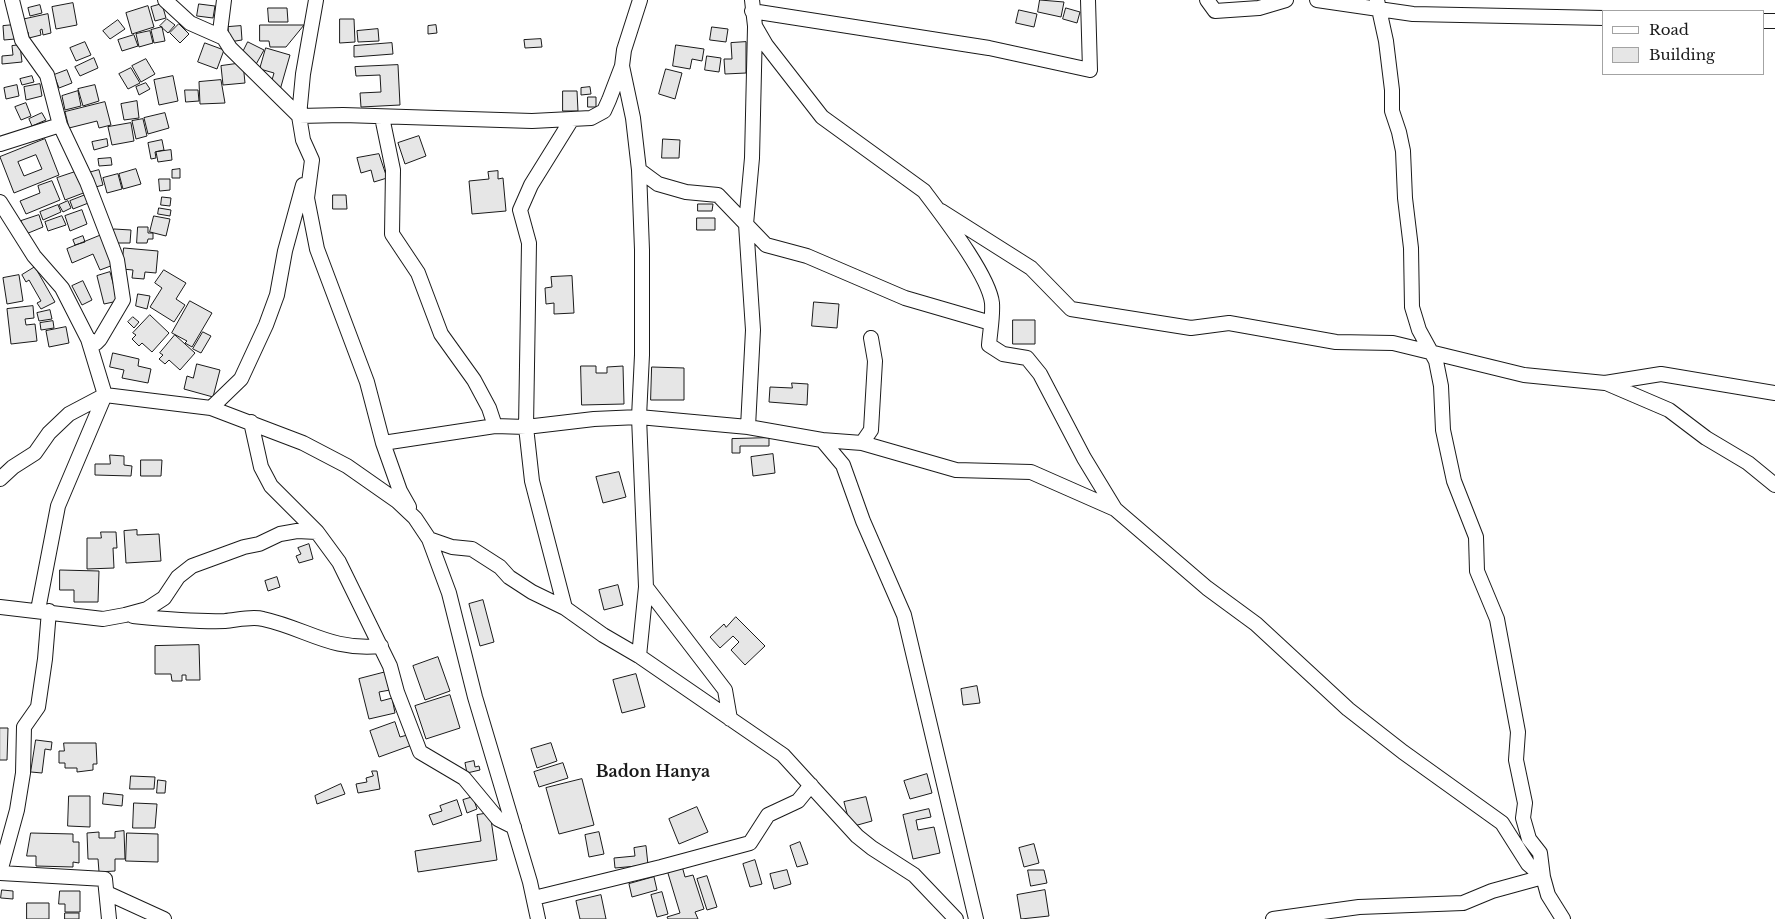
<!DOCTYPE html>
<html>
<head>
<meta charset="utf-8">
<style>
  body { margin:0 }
  #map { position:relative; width:1775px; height:919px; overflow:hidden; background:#fff; font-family:"Libre Baskerville",serif }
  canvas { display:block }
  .legend { position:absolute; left:1602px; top:10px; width:162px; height:65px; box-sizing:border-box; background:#fff; border:1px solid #a3a3a3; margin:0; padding:6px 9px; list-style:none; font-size:15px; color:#1a1a1a }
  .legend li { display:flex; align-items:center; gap:10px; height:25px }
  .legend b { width:25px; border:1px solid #a3a3a3 }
</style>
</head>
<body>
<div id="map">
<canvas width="1775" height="919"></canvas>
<ul class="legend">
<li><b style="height:6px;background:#fff"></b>Road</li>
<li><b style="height:14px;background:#e6e6e6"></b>Building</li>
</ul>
</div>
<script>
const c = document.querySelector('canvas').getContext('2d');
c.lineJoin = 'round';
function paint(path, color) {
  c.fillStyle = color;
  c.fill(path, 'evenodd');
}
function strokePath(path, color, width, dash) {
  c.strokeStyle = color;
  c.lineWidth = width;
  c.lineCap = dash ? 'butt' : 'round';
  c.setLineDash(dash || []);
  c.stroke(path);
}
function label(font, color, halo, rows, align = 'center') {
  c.font = font + ' "Libre Baskerville",serif';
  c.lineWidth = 4;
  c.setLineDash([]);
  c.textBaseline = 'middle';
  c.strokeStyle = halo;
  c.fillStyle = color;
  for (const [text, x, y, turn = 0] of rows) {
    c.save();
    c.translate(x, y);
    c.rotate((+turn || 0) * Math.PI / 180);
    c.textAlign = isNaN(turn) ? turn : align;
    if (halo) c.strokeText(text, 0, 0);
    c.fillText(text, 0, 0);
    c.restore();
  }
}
const building = new Path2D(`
  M1040,0L1064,2L1061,17L1038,12Z
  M73,3L77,25L56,29L52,7Z
  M162,4L166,18L155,21L151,7Z
  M199,4L215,6L213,18L197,16Z
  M40,5L42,13L30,16L28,8Z
  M148,6L154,27L132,34L126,13Z
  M268,8H287L288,22H269Z
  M1066,8L1080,12L1077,23L1063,19Z
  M1019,10L1037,14L1034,27L1016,23Z
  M48,14L51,33L43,35L42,29L40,30L41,35L29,38L28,32H24L21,20Z
  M167,19L175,25L168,33L160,26Z
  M340,19H354L355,42L340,43Z
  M118,20L125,29L110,39L103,31Z
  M179,24L189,34L180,43L170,33Z
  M14,25L15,39L4,40L3,26Z
  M260,25H304L286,47H270L269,41H260Z
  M436,25L437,33L428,34V26Z
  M241,26L242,40L229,42L228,27Z
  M162,27L165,41L154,43L151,30Z
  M712,27L728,29L726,42L710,40Z
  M378,29L379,41L358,42L357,31Z
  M150,31L153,43L139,47L136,34Z
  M134,35L138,46L122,51L118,40Z
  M541,39L542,47L525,48L524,40Z
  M85,42L91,55L76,61L70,48Z
  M248,42L264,50L254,68L241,56Z
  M746,42V73L725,74L724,59H732L731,43Z
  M205,43L224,50L217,69L198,62Z
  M392,43L393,54L354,57V46Z
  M20,45L22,62L2,64V56L13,55L12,46Z
  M676,45L704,49L702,61L692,59L690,69L673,66Z
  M266,48L290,55L280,90L270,87L274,73L260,69Z
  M707,56L721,58L719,72L705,70Z
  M94,58L98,68L80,76L75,67Z
  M146,59L155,74L141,82L132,66Z
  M243,63L245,83L223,85L221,66Z
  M398,65L400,105L361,107L360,93L381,92L380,75L356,76L355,67Z
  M131,68L140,83L128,89L119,74Z
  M666,69L682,73L675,99L659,94Z
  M67,70L72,83L59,88L54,75Z
  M32,76L34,82L22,85L20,79Z
  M173,76L178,101L159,105L154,80Z
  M221,80L225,103L200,104L199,82Z
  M146,83L150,89L139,95L136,87Z
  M40,84L42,96L26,100L24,87Z
  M17,85L19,96L6,99L4,88Z
  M95,85L99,101L83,106L78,89Z
  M590,87L591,94L581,95V88Z
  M185,90H198L199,101L186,102Z
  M78,91L81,106L65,110L62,96Z
  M563,91H577L578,111H563Z
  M588,97H596V107H588Z
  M137,101L139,118L124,120L121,104Z
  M105,102L111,125L99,128L97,121L69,128L65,112Z
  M26,103L31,116L21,120L15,107Z
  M42,113L46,120L32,126L29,119Z
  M165,113L169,128L148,134L144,118Z
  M143,119L147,136L136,139L132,121Z
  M131,123L134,141L112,145L108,127Z
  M419,136L426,156L405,164L398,143Z
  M45,139L59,175L14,193L0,157ZM36,155L42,169L24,176L18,162Z
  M107,139L108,146L94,150L92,142Z
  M663,139L680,140L679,158H662Z
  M162,140L164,150L155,152L156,158L151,159L148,143Z
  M171,150L172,160L158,162L156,152Z
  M379,154L387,178L374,182L371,170L361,173L357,158Z
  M111,158L112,165L99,166L98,159Z
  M136,169L141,184L123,189L119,174Z
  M180,169V178H172V170Z
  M99,170L103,185L92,188L88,173Z
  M78,171L86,192L65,200L57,178Z
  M498,171V179L503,178L506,211L472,214L469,181L489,179L488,172Z
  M118,174L122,189L107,193L103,178Z
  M159,179H170V190L160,191Z
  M52,181L60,200L26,214L20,201L40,193L38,186Z
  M88,194L91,202L73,209L70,201Z
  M333,195H346L347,209H333Z
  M162,197L171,198L170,206L161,205Z
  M68,201L71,208L63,212L59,205Z
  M698,204H713L712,211H698Z
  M58,205L61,212L43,220L40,212Z
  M159,208L171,210L170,216L158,214Z
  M82,210L87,224L70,231L65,216Z
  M39,215L43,227L26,234L21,221Z
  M62,216L66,225L48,231L45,222Z
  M154,216L170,219L166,236L150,232Z
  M697,218H715V230H697Z
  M138,227H148V233H153V239H148L147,243H137Z
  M114,229L131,230L130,243H113Z
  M104,234L116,264L100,270L93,254L72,263L67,249Z
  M83,236L85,242L75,245L73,240Z
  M124,248L158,251L156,273L145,272L144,279L132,278L133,270L122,269Z
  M35,267L55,302L41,309L37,303L41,301L29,280L26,282L22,275Z
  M164,270L186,283L176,299L185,305L174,322L150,307L162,288L155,283Z
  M110,272L118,301L104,304L97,276Z
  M19,275L23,301L7,304L3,278Z
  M572,276L574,313L554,314V303L546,304L545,288L552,287L551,277Z
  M83,281L92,300L82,305L72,286Z
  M138,294L150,296L147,309L136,306Z
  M190,301L212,313L192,347L185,343L187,341L172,333Z
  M814,302L839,304L837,328L812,326Z
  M33,306L34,318L25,319L26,325L35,324L37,341L11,344L7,309Z
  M50,310L52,319L39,321L37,313Z
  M150,315L169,333L152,352L142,343L139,346L132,339L136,335L133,333Z
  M133,317L139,322L134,328L128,322Z
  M1013,320H1035V344H1013Z
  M53,321L54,328L41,330L40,323Z
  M66,327L69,343L49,347L46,331Z
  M203,332L211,336L201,353L193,349Z
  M175,335L195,353L180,370L169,360L165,364L159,359L163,355L160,353Z
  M113,353L139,359L138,366L151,369L148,383L122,378L124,370L110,367Z
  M197,364L220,370L213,397L184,389L187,376L193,378Z
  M581,366H596V373H607V367L623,366L624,404L582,405Z
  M652,367L684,368V400H651Z
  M792,383L808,384L807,405L769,402L770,387L792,388Z
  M769,438V446H740V453H732V439Z
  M773,454L775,473L753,476L751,457Z
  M110,455L124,456V465L132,466L131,476L95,475V464H110Z
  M141,460H162L161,476H141Z
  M619,472L626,497L603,503L596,477Z
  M137,530V535L159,534L161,561L126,563L124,531Z
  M101,532H116L117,548H113L114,568L87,569V538H101Z
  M309,544L313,559L299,563L296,556L301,554L298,548Z
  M60,570L99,571L98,602H74V590H60Z
  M277,577L280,587L268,591L265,581Z
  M618,585L623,605L604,610L599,590Z
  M483,600L494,642L480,646L469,604Z
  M736,617L765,646L745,665L731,650L739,642L733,636L720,648L710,637L724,624L726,627Z
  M199,645L200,680H186V675H182V681H172L171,674H155V646Z
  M438,657L450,691L425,700L413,666Z
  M386,672L390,690L379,692L381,701L392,698L395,713L369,719L359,679Z
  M636,674L645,707L622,713L613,680Z
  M977,686L980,703L963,705L961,689Z
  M450,695L460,728L426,739L415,706Z
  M395,722L400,737L411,734L415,744L379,757L370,731Z
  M0,728H8L7,760H0Z
  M36,740L52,742L51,750L45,749L42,773L31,772Z
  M64,743H96L97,764H93V770L77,772V768H65V763H59V751H64Z
  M551,743L557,761L537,768L531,749Z
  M474,761L475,767L479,766L480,770L467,773L465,763Z
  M563,763L568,778L539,787L534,772Z
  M372,771H377L380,789L358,793L356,784L367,782L366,778L373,776Z
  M927,774L932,793L910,799L904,781Z
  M131,776L155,777L154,789H130Z
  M582,779L594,825L559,834L546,788Z
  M158,780L166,781L165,793H157Z
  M341,784L345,794L317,804L315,796Z
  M104,793L123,795L122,806L103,804Z
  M69,796H90V827L68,826Z
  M473,797L477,809L467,813L463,800Z
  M866,797L872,821L854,826L852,820L849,821L844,802Z
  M457,800L462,815L433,825L429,815L442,811L440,806Z
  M134,803L157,804L155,828H133Z
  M697,807L708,832L679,844L669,819Z
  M929,809L931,817L916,820L918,830L934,827L940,853L913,859L903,815Z
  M490,813L497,860L418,872L415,851L481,841L477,815Z
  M124,831L125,859H115V871L99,872L98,859H88L87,833L99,832V838H115V832Z
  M599,832L604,854L589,857L585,835Z
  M31,833L73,834V842H79V863L73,862V867L36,866V856H27Z
  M127,833L158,834V862L126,861Z
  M800,842L808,864L797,867L790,846Z
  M1034,844L1039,863L1024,867L1019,848Z
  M646,846L648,865L615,868L614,858L635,856L634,848Z
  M755,860L762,884L750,887L743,864Z
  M682,866L685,877L693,875L704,909L695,912L698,919H668L667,917L680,913L667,870Z
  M787,870L791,884L774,889L770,874Z
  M1028,870H1044L1047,883L1031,886Z
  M707,876L717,907L707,910L697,879Z
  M654,877L657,890L632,897L629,884Z
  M2,890L13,891V899L1,898Z
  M1045,890L1049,916L1021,919L1017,895Z
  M60,891H80V912H65V904H59Z
  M662,892L668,914L657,917L651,895Z
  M601,895L606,919H580L576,901Z
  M27,903H49V919H27Z
  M65,913H79V919H65Z`);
paint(building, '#e6e6e6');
strokePath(building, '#1a1a1a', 1);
const street = new Path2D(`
  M12,0L22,40L47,75L60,125L87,182L117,260L123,300L100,339L96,343L88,339
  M165,0L190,23L224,38
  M224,0L220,32L230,48L299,116L303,140L312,160L307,198L317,249L367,382L383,443L400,491L409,507
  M316,0L303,74L299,116L343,115L532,121L591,118L604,111L609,100L622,66L624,50L640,0
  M752,0L755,26L766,45L822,117L924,191C941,214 989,275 992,303C993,316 990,332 989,345L1003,354L1027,358L1040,374L1084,458L1115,509L1207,588L1256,624L1348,709L1403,752L1502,823L1528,864L1543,877L1548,895L1563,919
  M1207,0L1215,11L1259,8L1286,0
  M1317,0L1413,14L1604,18
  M752,11L989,48L1090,70L1088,0
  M1764,21H1775
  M622,66L633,118L639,170L642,250V355L639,417L646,587L639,656
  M382,117L393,170L392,234L418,273L441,334L474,380L489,408L495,426
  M0,144L60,125
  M639,170L658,184L686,192L718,195L766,245L807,256L905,298L991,323
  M0,202L34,256L62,288L88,339L105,395L211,408L303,443L347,466L397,501L415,518L429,539L449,593L475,697L530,882L538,919
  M941,211L1031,268L1071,309L1191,328L1229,323L1336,342L1393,343L1524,375L1605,383L1661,374L1775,393
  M1606,383L1669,410L1706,438L1748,463L1775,485
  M211,408L241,379L266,325L277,295L285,251L303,185
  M251,422L261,467L271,486L317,532L339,562L390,666L397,692L420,752L464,778L498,819L514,827
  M748,427L753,330L746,224L752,158L755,27
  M822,440L862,443L956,470L1031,472L1115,509
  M383,443L495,426L526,427L594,419L639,417L748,427L822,440L843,465L863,521L904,615L976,919
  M862,443L871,430L875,361L871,338
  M0,479L13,467L35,453L49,433L69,414L105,395L58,506L38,610
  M429,539L452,547L472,549L500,567L509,577L532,592L565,608L603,635L639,656L783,755L857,836L872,848L914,875L956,919
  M646,587L725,690L730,719
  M0,607L103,619L125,615L147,609L164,598L178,577L192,566L244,547L259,544L280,534L297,531L317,532
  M565,608L532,481L526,427L529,243L520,210L531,185L572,119
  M133,616C164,619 194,622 225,621C237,620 252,616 263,619C308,629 330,651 381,646
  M0,872L17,810L23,773L24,727L38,707L45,659L49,611
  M0,873L105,879L109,919
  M107,893L164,919
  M534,898L661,867L750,843L768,815L798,801L811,785
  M1273,919L1359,907L1463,903L1492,891L1543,877L1540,853L1529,839L1523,818L1525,803L1516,760L1518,732L1497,619L1477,571L1476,537L1454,481L1443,430L1441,386L1436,361L1419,330L1412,307L1411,248L1405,198L1403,151L1399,132L1392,111V90L1386,41L1377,0`);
strokePath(street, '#1a1a1a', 16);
strokePath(street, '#fff', 14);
label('bold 16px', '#1a1a1a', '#fff', [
  ["Badon Hanya",653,772]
]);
</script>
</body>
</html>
